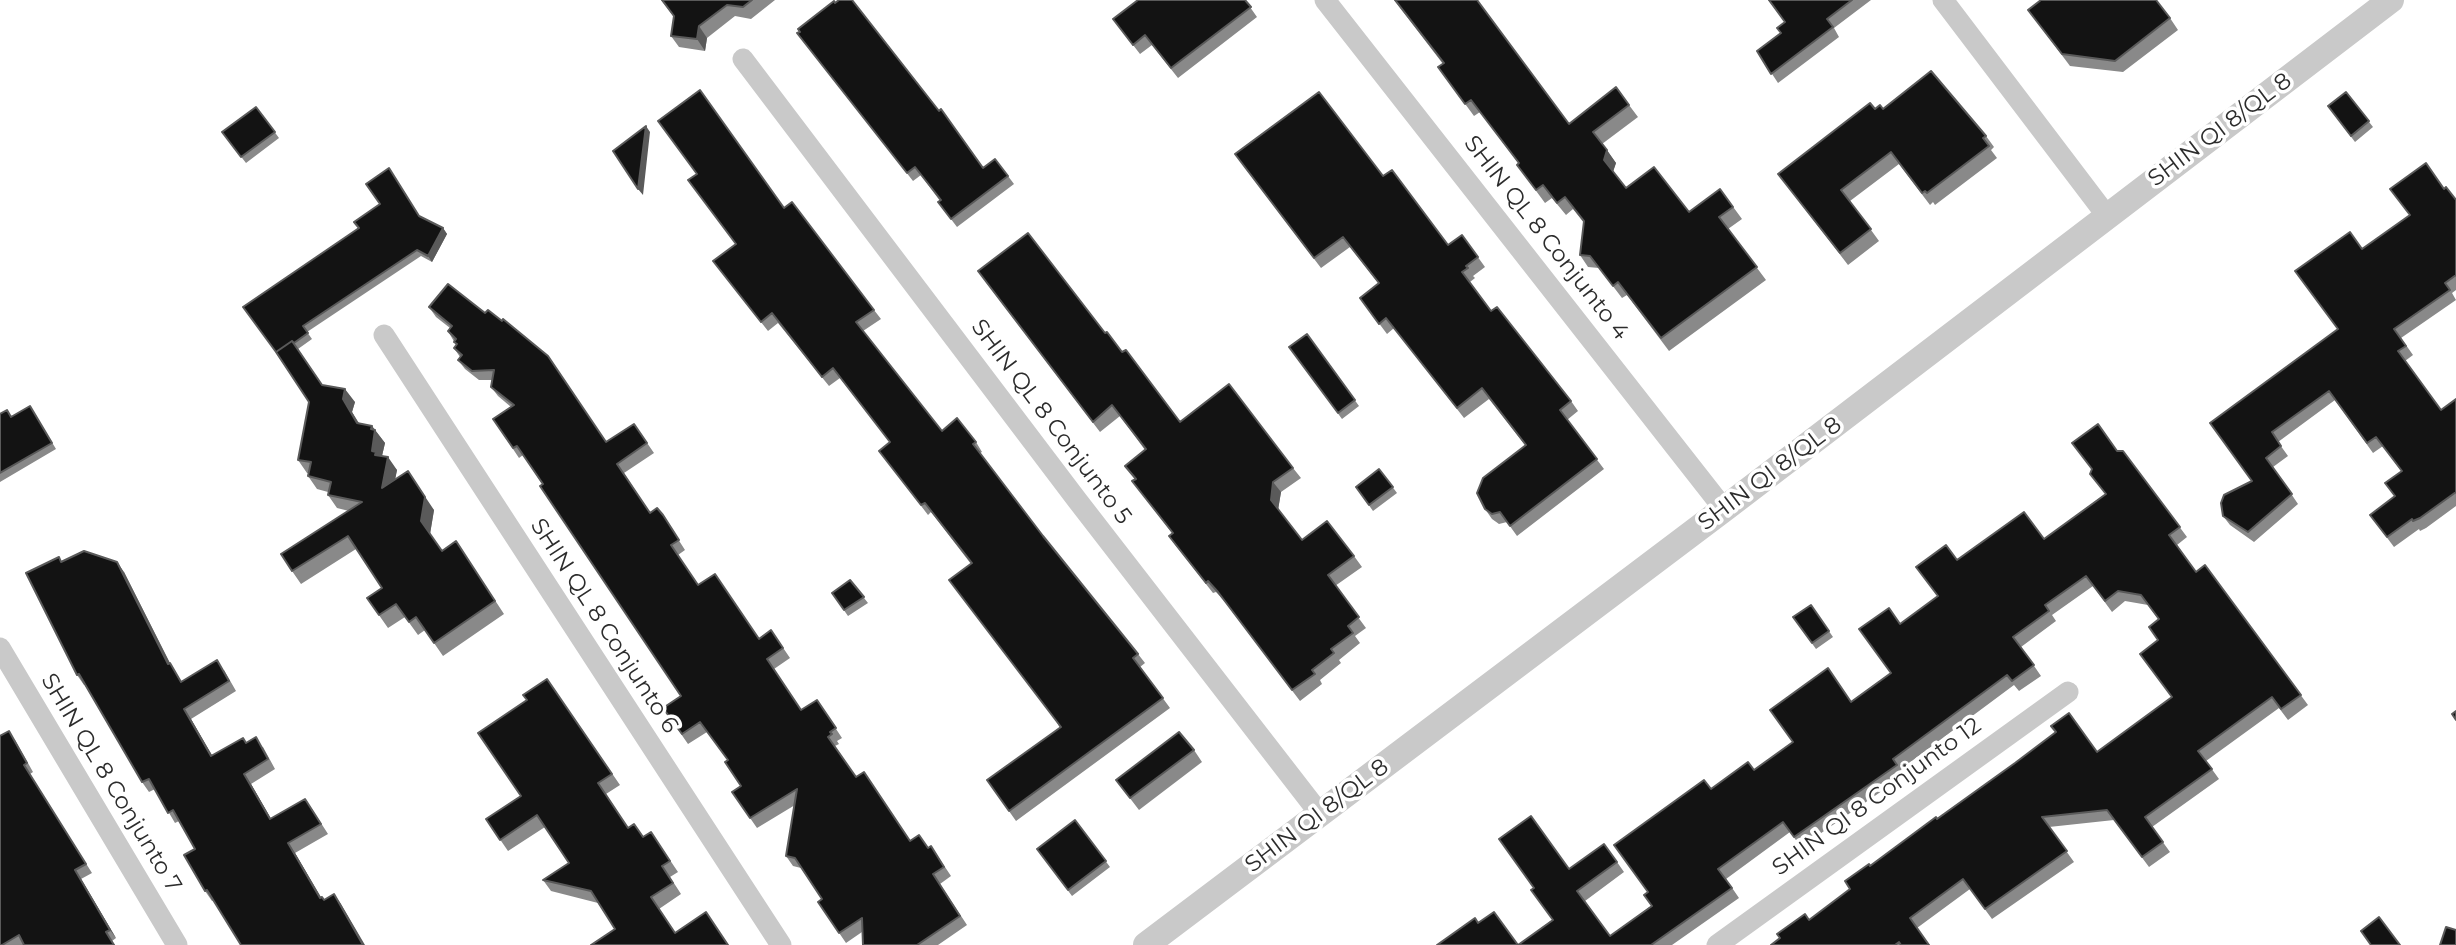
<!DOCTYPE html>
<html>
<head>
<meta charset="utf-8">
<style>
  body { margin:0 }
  canvas { display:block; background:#fff }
</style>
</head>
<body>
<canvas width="2456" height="945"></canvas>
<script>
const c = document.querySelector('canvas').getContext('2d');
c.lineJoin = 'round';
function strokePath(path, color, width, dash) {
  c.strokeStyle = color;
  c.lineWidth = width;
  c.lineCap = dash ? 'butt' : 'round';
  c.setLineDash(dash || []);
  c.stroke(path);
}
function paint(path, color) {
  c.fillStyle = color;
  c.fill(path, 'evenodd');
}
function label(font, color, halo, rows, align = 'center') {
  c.font = font + ' Montserrat,sans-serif';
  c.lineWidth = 7;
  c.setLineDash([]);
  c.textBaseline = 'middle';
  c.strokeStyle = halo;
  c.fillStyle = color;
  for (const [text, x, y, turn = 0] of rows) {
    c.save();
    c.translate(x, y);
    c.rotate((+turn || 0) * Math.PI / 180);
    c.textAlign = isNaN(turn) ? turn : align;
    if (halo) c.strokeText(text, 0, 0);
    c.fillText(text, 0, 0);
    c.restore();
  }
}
strokePath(new Path2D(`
  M1325,0L1724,509
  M1943,0L2107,216
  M743,59L1077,500L1320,814
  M384,335L781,945
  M0,648L177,945
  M1717,945L2068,692`), '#c9c9c9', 21);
strokePath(new Path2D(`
  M1146,945L1724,509L2391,0`), '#c9c9c9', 26);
paint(new Path2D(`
  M661,0H775L751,19L735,16L707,38L705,51L679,47L671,36L674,17Z
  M1245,0L1257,17L1178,78L1152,45L1140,54L1113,19Z
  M1394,0H1477L1569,124L1629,105L1638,117L1602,144L1616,163L1613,171L1626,188L1689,212L1720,189L1742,219L1728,229L1766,280L1669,351L1627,295L1622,298L1599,268L1588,267L1580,255L1584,223L1573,209L1566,215L1552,198L1545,203L1517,165L1519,164L1480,112L1474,116L1438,67L1443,64Z
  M1768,0H1871L1834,28L1839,37L1778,83L1757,51L1780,33L1785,22Z
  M2028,10L2170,18L2178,30L2123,72L2070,66Z
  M797,33L939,111L983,168L1008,176L1014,184L957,227L938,202L940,201L921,175L913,181Z
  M2346,92L2373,127L2355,142L2328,106Z
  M256,107L279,138L246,163L222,132Z
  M1875,109H1883L1986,136L1994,147L1991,150L1997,158L1935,205L1933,202L1930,205L1899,164L1850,201L1879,241L1848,265L1778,174Z
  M1242,164L1383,176L1448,245L1462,235L1485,267L1473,276L1475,278L1470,282L1491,311L1571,401L1578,411L1567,420L1604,469L1517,536L1507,522L1499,524L1492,519L1485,509L1525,445L1489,399L1464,418L1394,328L1387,334L1360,298L1379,284L1350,247L1321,268Z
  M2444,189L2456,200V290L2452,293L2456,300L2401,338L2413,355L2405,361L2441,410L2456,399V506L2426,528L2420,531L2419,529L2394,547L2370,515L2395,497L2401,471L2383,446L2373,453L2335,400L2278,442L2288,456L2273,467L2298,504L2254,542L2230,525L2223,516L2252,481L2210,423L2338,329L2362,249L2410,215Z
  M784,208L874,310L881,319L863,331L942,431L976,442L982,452L980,453L1043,536L1138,654L1145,663L1140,667L1170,708L1016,821L987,780L1060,728L971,564L931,512L928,515L886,460L890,442L840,378L829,386L778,323L768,331L713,261Z
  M420,217L443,228L447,234L432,262L421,256L307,332L312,339L298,349L322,385L355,402L352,412L359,423L372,426L385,443L382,456L397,470L395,479L434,510L430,534L442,551L456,541L504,614L443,656L425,630L418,635L405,617L388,628L367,598L382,588L356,549L301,584L292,571L349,511L337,508L328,495V492L317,489L308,476L309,473H307L298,460L309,402L276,353L358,228Z
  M985,281L1105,333L1180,422L1293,468L1301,478L1281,492L1278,510L1302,540L1354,556L1362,567L1335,586L1366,628L1355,636L1360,643L1339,660L1341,663L1320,680L1322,684L1300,701L1225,602L1216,592L1213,593L1176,546L1169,536L1172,533L1132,481L1135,479L1125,466L1145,450L1120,416L1100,432Z
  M429,307L606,442L634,424L654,453L624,473L650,513L669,525L685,550L678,555L698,585L759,638L771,630L790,658L774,669L801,710L817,700L842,738L837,741L839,744L835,746L856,777L910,841L928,848L931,846L951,876L940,884L967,925L938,945H863L862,932L846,943L818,902L822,899L801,868L793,866L786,856L795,805L757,828L732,792L741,786L728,760L707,732L688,744L663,708L681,696L523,455L519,458L493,419L511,407L498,396L491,387L493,380H479L465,369L458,360L460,357L454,348L456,345L448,331L450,328L436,317Z
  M1307,334L1359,406L1342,419L1289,347Z
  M30,406L56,449L0,482V414L12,417Z
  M2117,451H2123L2187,537L2177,545L2196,572L2205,565L2308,705L2288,720L2279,708L2206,761L2219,779L2152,827L2170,852L2149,867L2114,820L2049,827L2074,862L1992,919L1970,889L1917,928L1929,945H1771L1809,920L1850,889L1870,866L1937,819L2097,752L2172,697L2158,640V619L2148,605L2125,601L2112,612L2093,586L2052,615L2056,621L2021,647L2041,676L2019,691L2014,685L1901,769L1905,775L1801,847L1790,832L1726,879L1739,898L1672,945H1518L1552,920L1569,869L1617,862L1624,872L1585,901L1610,936L1651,906L1648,892L1711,789L1754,770L1891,673L1900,624L1938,596L1957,560L2044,539L2105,494Z
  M1379,469L1397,493L1373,511L1356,487Z
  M62,561L124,572L170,664L181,681L224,670L236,691L191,719L212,755L246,742L263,747L275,769L251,784L271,819L312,809L328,834L295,853L321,897L324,900L341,904L214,900L212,901L205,891L195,849L179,821L175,823L155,789L149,792L142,782L85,685H84L77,675Z
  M850,580L868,603L848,616L832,593Z
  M1811,605L1833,637L1816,649L1793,617Z
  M547,679L620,785L606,794L628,828L643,837L651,832L678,872L670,877L681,894L659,909L675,933L728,945L615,929L598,903L551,891L543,880L569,863L545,827L508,851L486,819L521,796L527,700Z
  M0,736L15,740L33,772L30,774L92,873L81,879L116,938L112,941L115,945H0Z
  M1194,750L1202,762L1139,810L1116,780Z
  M1075,820L1110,867L1072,896L1037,849Z`), '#898989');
paint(new Path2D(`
  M699,26L707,38L705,51L697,39Z
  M646,126L650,132L643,195L638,189Z
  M1607,150L1616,163L1613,172L1604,160Z
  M443,228L447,234L432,262L428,256Z
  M345,389L355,402L352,412L366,436L357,423L343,399Z
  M372,426L385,443L381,460L372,451L371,429Z
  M388,457L397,470L391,501L382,488Z
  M408,471L434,510L430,534L421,521Z
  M1273,482L1281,492L1278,510L1271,500Z
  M117,562L124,572L170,663L187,692L168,664Z
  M184,709L191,719L218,766L211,756Z
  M244,774L251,784L277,829L270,819Z
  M288,843L295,853L327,908L320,898Z
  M75,870L81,879L116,938L110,930Z
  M334,894L341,904L365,945H363Z`), '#5a5a5a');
const building = new Path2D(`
  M662,0H752L743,7L727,5L699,26L697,39L671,36L674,16Z
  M839,0H852L939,111L941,109L983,168L995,159L1008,176L951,219L938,202L941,200L915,167L907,173L797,33L800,32L798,29L834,1L835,3Z
  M1138,0H1245L1251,7L1171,68L1145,35L1133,45L1113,19Z
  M1395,0H1477L1569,124L1616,87L1629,105L1593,132L1607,150L1604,160L1626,188L1654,167L1689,212L1720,189L1733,207L1719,217L1757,267L1661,338L1618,282L1613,286L1590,256L1580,255L1584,221L1565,197L1557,203L1543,185L1536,190L1517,165L1519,163L1471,100L1465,104L1438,67L1444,63Z
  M1769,0H1852L1827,19L1833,27L1771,74L1757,51L1781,33L1777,28L1785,22Z
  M2041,0H2156L2170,18L2115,61L2062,54L2028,10Z
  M1931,71L1986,136L1983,138L1989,146L1927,193L1925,191L1922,193L1891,152L1841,190L1871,229L1840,253L1778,174L1870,103L1875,109L1880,105L1883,109Z
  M700,90L784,208L792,202L874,310L856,322L942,431L957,418L976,442L973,444L1043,536L1138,654L1133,658L1163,698L1009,811L987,780L1061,727L949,580L972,563L925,503L921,505L879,451L890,442L833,368L822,377L772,313L761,322L713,261L736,244L688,180L697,174L658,121Z
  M1319,92L1383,176L1392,170L1448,245L1462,235L1478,257L1466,266L1468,268L1462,272L1491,311L1497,307L1571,401L1560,410L1597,459L1510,526L1500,512L1492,514L1485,509L1477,493L1483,478L1526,445L1482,388L1457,408L1386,318L1379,324L1360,298L1379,283L1343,237L1314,258L1235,154Z
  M2346,92L2369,121L2351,136L2328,106Z
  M256,107L275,132L241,157L222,132Z
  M646,126L638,189L613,151Z
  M2426,163L2444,189L2446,187L2456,200V275L2445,283L2450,290L2394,329L2406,346L2398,351L2441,410L2456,399V492L2420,518L2413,521L2412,519L2387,537L2370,515L2395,496L2385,483L2402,471L2376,437L2367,443L2329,391L2272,432L2281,446L2266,458L2292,494L2248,532L2223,516L2221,503L2224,495L2252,481L2210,423L2338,329L2295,271L2350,232L2362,249L2410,215L2390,189Z
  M389,168L419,216L443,228L428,256L417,250L303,326L308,333L294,343L292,341L276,352L243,307L359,228L354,222L380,204L366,184Z
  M1028,233L1105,333L1107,332L1122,352L1126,350L1180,422L1229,384L1293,468L1273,482L1271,500L1302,540L1327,521L1354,556L1328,575L1359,617L1348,626L1353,633L1331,649L1334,653L1312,670L1315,674L1292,690L1218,592L1208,581L1206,583L1169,536L1173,533L1132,481L1136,479L1125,466L1146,449L1112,405L1093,422L978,271Z
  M448,284L485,313L488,310L502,321L503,319L548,356L606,442L634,424L647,443L617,464L650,513L657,508L663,515L679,540L671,545L698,585L715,574L759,639L771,630L783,648L767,659L801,710L817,700L836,728L830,732L832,734L828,737L856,777L864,772L910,841L919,835L928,848L931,846L944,867L933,874L960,916L917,945H863L862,918L839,933L818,902L822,899L795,858L786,856L797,789L750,818L732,792L741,786L725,762L728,760L700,722L682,734L663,708L681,696L540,486L543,484L517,446L513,448L493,419L514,405L491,387L494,370L472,371L458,360L462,355L454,348L457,344L454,342L456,339L448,331L452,326L429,307Z
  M1307,334L1355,400L1338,413L1289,347Z
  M292,341L322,385L345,389L343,399L357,423L372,426L371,429L375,430L372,451L376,452L375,455L388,457L382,488L408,471L425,497L421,521L442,551L456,541L495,601L434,643L416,617L409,622L396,604L379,615L367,598L382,588L348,536L292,571L281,554L362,502L328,495L331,482L308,476L311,462L298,460L309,402L276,352Z
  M30,406L52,443L0,473V414L7,410L11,417Z
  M2098,424L2117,451H2123L2180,527L2169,535L2196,572L2205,565L2301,695L2281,709L2272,697L2198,751L2212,769L2145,817L2163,842L2142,857L2107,810L2042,817L2067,851L1985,909L1963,879L1910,918L1929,945H1901L1899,942L1895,945H1771L1780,938L1777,934L1805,914L1809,920L1850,889L1845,881L1869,864L1870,866L1936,817L1937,819L2015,763L2056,732L2051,726L2069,713L2097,752L2172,697L2140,654L2158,640L2149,627L2159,619L2141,595L2118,591L2105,601L2086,576L2045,605L2049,611L2013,637L2034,665L2012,681L2007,675L1893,759L1897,765L1794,837L1783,822L1718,869L1732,888L1651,945H1518L1553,920L1531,890L1534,888L1499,839L1531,816L1569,869L1604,844L1617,862L1577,891L1610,936L1652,906L1644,895L1648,892L1614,845L1704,780L1711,789L1748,762L1754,770L1793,742L1770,710L1828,668L1851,702L1891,673L1859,629L1889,608L1900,624L1938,596L1916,567L1946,545L1957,560L2024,512L2044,539L2106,494L2090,474L2092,469L2072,443Z
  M1379,469L1393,487L1369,505L1356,487Z
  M84,551L117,562L168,664L170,663L181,682L217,660L229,681L184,709L211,756L243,738L246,743L256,737L268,759L244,774L270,819L305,799L321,824L288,843L320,898L322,897L324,900L334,894L363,945H241L207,890L205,891L184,855L195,849L173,810L168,813L149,779L142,782L79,674L77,675L26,573L59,557L61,562Z
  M850,580L864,597L844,610L832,593Z
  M1811,605L1829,631L1812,643L1793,617Z
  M547,679L612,774L598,783L628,828L634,824L643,837L651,832L670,861L662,866L673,883L651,897L675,933L706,912L728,945H591L615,929L591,891L543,880L569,863L537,815L500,840L486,819L521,796L478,733L527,700L523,695Z
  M2456,711V720L2452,714Z
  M9,731L27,763L24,765L86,864L75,870L110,930L106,932L114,945H24L19,935L2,945H0V736Z
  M1179,732L1194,750L1130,798L1116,780Z
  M1075,820L1106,861L1068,890L1037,849Z
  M1494,912L1518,945H1437L1475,918L1478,923Z
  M2379,917L2400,945H2371L2361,931Z
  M2446,927L2456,930V945H2440Z`);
paint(building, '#131313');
strokePath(building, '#5a5a5a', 2);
label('23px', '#2c2c2c', '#fff', [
  ["SHIN QI 8/QL 8",2220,130,-37],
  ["SHIN QL 8 Conjunto 4",1546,238,52],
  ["SHIN QL 8 Conjunto 5",1051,422,53],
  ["SHIN QI 8/QL 8",1770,474,-37],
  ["SHIN QL 8 Conjunto 6",604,626,57],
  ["SHIN QL 8 Conjunto 7",111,783,59],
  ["SHIN QI 8 Conjunto 12",1877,797,-36],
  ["SHIN QI 8/QL 8",1317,816,-37]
]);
</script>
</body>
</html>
